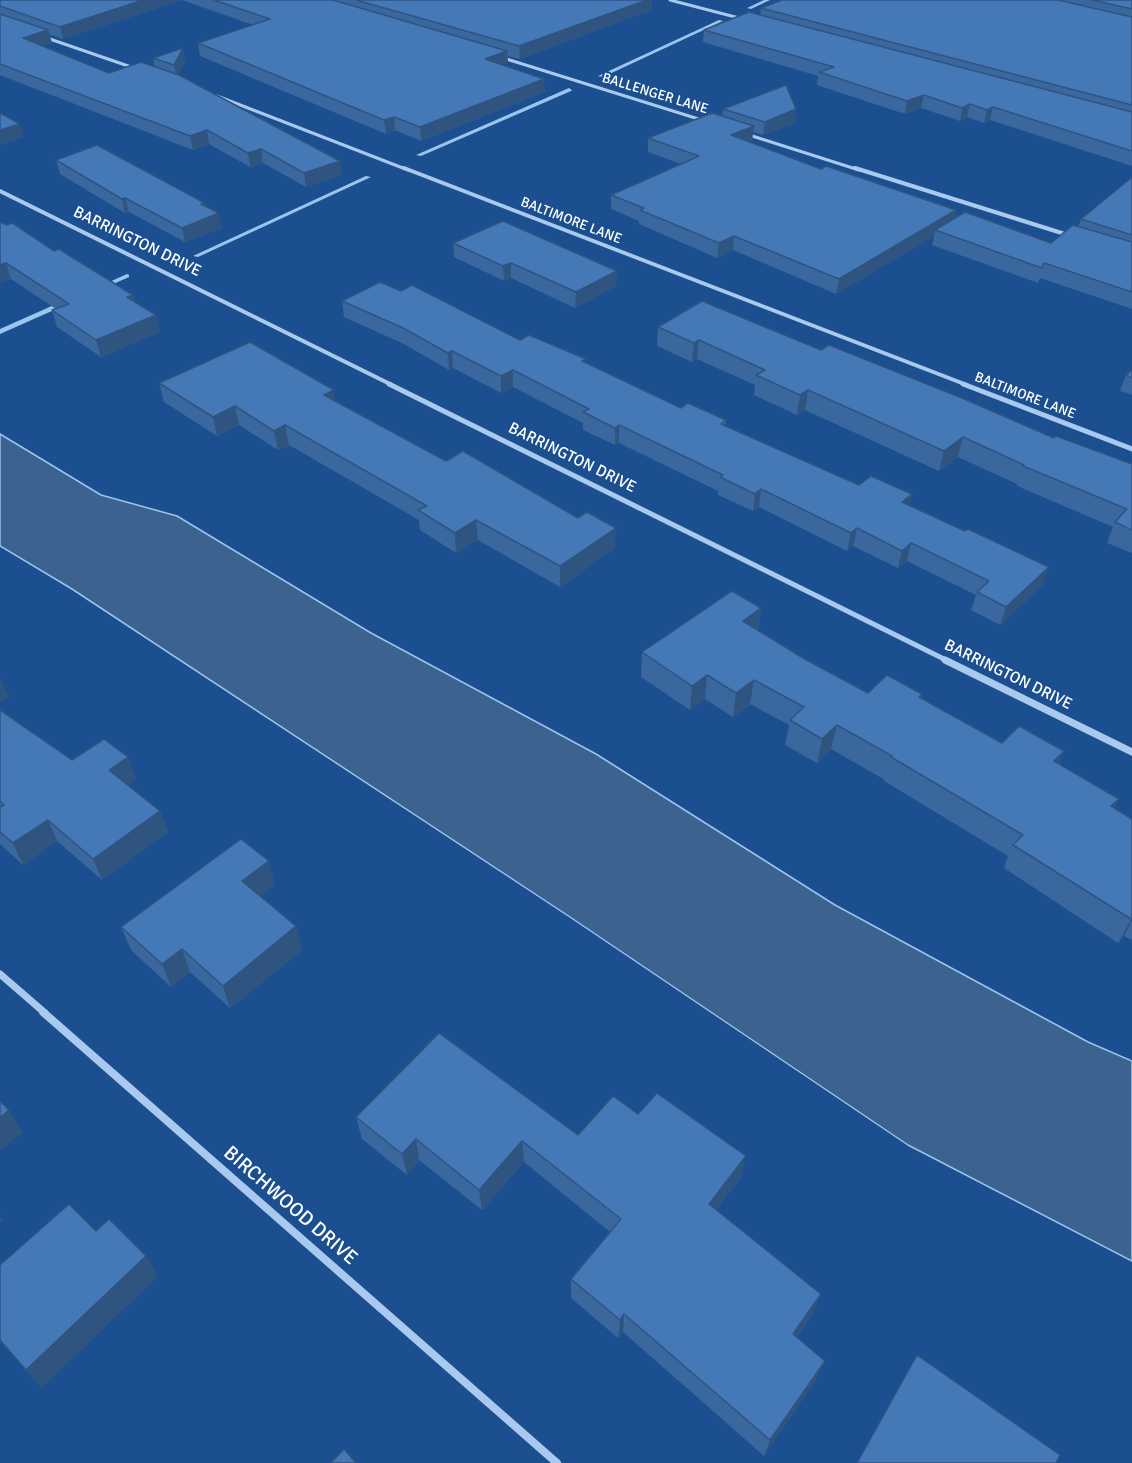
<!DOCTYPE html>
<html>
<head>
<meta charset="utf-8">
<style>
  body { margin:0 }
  canvas { display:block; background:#1b4f8f }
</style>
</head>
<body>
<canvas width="1132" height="1463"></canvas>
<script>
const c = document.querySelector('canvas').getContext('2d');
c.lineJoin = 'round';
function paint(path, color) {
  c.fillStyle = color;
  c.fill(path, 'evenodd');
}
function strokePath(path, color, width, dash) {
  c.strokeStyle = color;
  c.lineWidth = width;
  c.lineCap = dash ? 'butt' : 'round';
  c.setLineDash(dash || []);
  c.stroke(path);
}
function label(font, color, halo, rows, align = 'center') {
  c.font = font + ' Signika,sans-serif';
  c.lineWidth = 4.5;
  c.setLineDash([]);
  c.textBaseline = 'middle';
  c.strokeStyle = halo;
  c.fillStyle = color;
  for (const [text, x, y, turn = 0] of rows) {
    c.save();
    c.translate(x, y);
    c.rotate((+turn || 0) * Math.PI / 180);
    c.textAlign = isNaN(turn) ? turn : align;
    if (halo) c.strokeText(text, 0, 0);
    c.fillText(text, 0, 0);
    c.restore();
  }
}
const water = new Path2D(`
  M0,434L101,495L177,516L371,633L596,754L835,905L1088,1042L1132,1061V1261L908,1145L570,917L72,589L0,546Z`);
paint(water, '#3c6290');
strokePath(water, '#9cc4f0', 1.5);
paint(new Path2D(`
  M764,0H770L751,9L747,8Z
  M719,20L723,21L603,77L598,76Z
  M569,88L572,90L571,91L421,156L416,155Z
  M366,176L371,177L198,257L193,256Z
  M127,274L129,275V277L102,289L96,288Z
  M63,301L70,303L0,334V329Z`), '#9cc4f0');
strokePath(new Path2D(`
  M670,0L743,19
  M44,37L137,69
  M500,57L705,121
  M217,96L408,170
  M746,134L859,170`), '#a9c9ee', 3);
strokePath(new Path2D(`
  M404,168L967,385
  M855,168L1068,235
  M0,191L392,385`), '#a9c9ee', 4);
strokePath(new Path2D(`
  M389,384L948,661
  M963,384L1132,449`), '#a9c9ee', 5);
strokePath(new Path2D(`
  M945,660L1132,752
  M0,974L45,1013`), '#a9c9ee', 7);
strokePath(new Path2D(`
  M43,1012L557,1463`), '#a9c9ee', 8);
paint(new Path2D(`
  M0,0H652L651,10L520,59L508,56V63L503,65L545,92L421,141L395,130L386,134L200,56L198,43L253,25L182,0L63,39L49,34L52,43L42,46L109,73L155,67L153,58L185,61L178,75L342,175L306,187L263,163L250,167L209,144L193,150L0,75Z
  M782,0H1132V166L990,120L984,123L967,117L960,121L921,108L905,114L817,85L818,76L703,42L704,30L760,15L761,8Z
  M723,109L795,123L763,135L753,132L752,140L748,142L821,169L956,210L954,219L1051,243L1078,227L1081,219L1132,177V309L1040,278L1038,283L932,245L934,236L836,294L733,250L717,258L639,224V221L611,209V195L681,164L648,152V138L722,117Z
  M56,160L205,203L206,207L222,228L185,242L129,212L125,213L60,174Z
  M0,222L133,295L135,302L156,315L160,332L101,357L57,327L52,310L56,309L11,279L0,283Z
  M453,243L616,286L575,308L511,278L504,281L454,257Z
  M342,301L520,340L586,363L681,408L726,420L725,426L859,485L912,494L909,505L1043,585L1000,625L971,610L976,595L907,561L898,568L853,546L847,551L759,507L753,511L718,495V491L619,443L615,445L583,430V423L513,387L501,393L453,368L449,370L404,344L344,317Z
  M658,327L821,350L1054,438L1132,464V553L1107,543L1113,527L1017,486V484L958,457L939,471L805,410L797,415L754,395L755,385L697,359L692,362L657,346Z
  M1132,370V395L1120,391L1126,375Z
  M159,383L335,401L446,461L615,548L560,587L478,540L456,553L420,530L419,520L289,445L278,450L239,425L217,436L164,402Z
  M761,608L758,630L803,658L868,693L922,694L921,698L1002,743L1064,751L1059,764L1114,808L1132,819V940L1124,936L1118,943L1004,868L1008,856L884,781L885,780L831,749L817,763L785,745L789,725L750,704L733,717L705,699L690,710L641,677L642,652Z
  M0,710L72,760L128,757L136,779L128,785L160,811L168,832L102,880L57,841L23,865L0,844Z
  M275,885L260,896L296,926L302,950L230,1008L190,972L171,987L131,950L121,927Z
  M638,1114L741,1177L716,1210L814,1312L797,1337L817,1378L764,1456L623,1332L618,1338L571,1298V1279L610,1232L524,1162L482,1210L419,1160L407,1175L362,1139L356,1117L578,1135Z`), '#3a679d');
paint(new Path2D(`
  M143,0H182L63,39L60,27Z
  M647,0H652L651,10L520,59L519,46Z
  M48,30L52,43L26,51L23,38Z
  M183,48L185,61L177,78L174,65Z
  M507,51L508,63L486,72L485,59Z
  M544,79L545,92L421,141L420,127Z
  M924,95L921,108L905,114L907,101Z
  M970,104L967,117L960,121L962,108Z
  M993,107L990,120L984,123L987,110Z
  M796,109L795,123L763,135L765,122Z
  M394,117L395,130L386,134L384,120Z
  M20,124L24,137L0,145V130Z
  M754,126L752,140L729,149L731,135Z
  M207,130L209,144L193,150L190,136Z
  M261,149L263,163L250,167L248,153Z
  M340,161L342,175L306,187L304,173Z
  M125,198L129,212L125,213L122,199Z
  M956,210L952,225L935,230L934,236L836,294L839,279Z
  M219,213L222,228L185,242L182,228Z
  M734,236L733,250L717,258L719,243Z
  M6,263L11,279L0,283V265Z
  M511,263V278L504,281L503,266Z
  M617,271L616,286L575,308L576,292Z
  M133,295L138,311L127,297Z
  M156,315L160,332L101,357L96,340Z
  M699,340L697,359L692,362L694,343Z
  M452,351L453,368L449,370L448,353Z
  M513,370V387L501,393V376Z
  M334,390L336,410L324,395Z
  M808,390L805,410L797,415L800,395Z
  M235,406L239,425L217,436L213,417Z
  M285,425L289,445L278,450L274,431Z
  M619,425V443L615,445V428Z
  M963,437L958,457L939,471L944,451Z
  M761,489L759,507L753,511L755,494Z
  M912,494L908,512L902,502Z
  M476,520L478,540L456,553L455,533Z
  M616,528L615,548L560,587V566Z
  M857,528L853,546L847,551L851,533Z
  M911,543L907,561L898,568L902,551Z
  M1049,567L1043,585L1000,625L1006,607Z
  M761,608L757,632L743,621Z
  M707,675L705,699L690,710L692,686Z
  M0,677L9,697L0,703Z
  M754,680L750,704L733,717L736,693Z
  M837,725L831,749L817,763L822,739Z
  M1064,751L1054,775V761Z
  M128,757L136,779L118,792L109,770Z
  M1119,799L1108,823L1111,806Z
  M160,811L168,832L102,880L93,859Z
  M48,820L57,841L23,865L13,843Z
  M269,861L275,885L249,905L242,881Z
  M1132,918V921L1124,936L1118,943Z
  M296,926L302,950L230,1008L223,986Z
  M182,949L190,972L171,987L162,964Z
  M9,1110L23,1132L0,1151V1118Z
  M416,1139L419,1160L407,1175L402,1154Z
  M522,1141L524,1162L482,1210L479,1190Z
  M746,1156L741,1177L705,1225L709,1204Z
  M0,1215L4,1220L0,1223Z
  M146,1256L158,1276L42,1388L26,1370Z
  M821,1294L814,1312L786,1352L793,1334Z
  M624,1314L623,1332L618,1338L620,1320Z
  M825,1361L817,1378L764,1456L770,1440Z`), '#305480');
const building = new Path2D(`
  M0,0H143L60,27L0,6Z
  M214,0H333L507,51L485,59L544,79L420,127L394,117L384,120L198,43L270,19Z
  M356,0H647L519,46Z
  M782,0H1058L1132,17V105L761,8Z
  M1092,0H1132V9Z
  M749,12L1132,112V151L993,107L987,110L970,104L962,108L924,95L907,101L819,72L834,67L704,30Z
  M0,14L48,30L23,38L109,73L141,62L179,75L340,161L304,173L261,149L248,153L207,130L190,136L0,64Z
  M183,48L174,65L153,58Z
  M786,85L796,109L765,122L723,109Z
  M0,113L20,124L0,130Z
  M712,113L754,126L731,135L821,169L826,166L956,210L839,279L734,236L719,243L640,210L644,208L611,195L699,156L648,138Z
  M97,145L205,203L201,204L219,213L182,228L125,198L122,199L56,160Z
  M1132,177V235L1081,219Z
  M965,212L1051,243L1073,225L1132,242V292L1044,263L1042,268L935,230Z
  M503,221L617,271L576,292L511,263L503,266L453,243Z
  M0,222L7,225L12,223L54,251L59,249L133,295L127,297L156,315L96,340L52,310L69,304L6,263L0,265Z
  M380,282L401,291L412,285L520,340L529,335L586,359L582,361L681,408L688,403L726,420L721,424L859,485L871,476L912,494L902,502L965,531L968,529L1049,567L1006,607L977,592L989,581L911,543L902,551L857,528L851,533L761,489L755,494L720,477L723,475L619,425L615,428L583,412L589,409L513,370L501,376L452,351L448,353L403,328L342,301Z
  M702,301L821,350L829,345L962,398L1054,438L1056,436L1132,464V530L1115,522L1127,509L1023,466L1024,465L963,437L944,451L808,390L800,395L756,375L765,370L699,340L694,343L658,327Z
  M250,342L334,390L324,395L446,461L463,451L578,518L587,512L616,528L560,566L476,520L455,533L418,510L427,506L285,425L274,431L235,406L213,417L159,383Z
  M1132,370V378L1126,375Z
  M732,591L761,608L743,621L803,658L868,693L887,675L922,694L919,697L1002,743L1019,726L1064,751L1054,761L1119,799L1111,806L1132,819V918L1131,919L1013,845L1023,835L891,757L892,756L837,725L822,739L790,720L804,707L754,680L736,693L707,675L692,686L642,652Z
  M0,710L72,760L104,739L128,757L109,770L160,811L93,859L48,820L13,843L0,832V807L4,805L0,801Z
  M241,839L269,861L242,881L296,926L223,986L182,949L162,964L121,927Z
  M439,1033L578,1135L613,1096L638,1114L657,1093L746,1156L709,1204L821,1294L793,1334L825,1361L770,1440L624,1314L620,1320L571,1279L621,1219L522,1141L479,1190L416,1139L402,1154L356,1117Z
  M0,1101L9,1110L0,1118Z
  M69,1204L96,1231L109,1219L146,1256L26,1370L0,1340V1265Z
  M917,1355L1060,1455L1056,1463H857Z
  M344,1449L356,1463H331Z`);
paint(building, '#4478b7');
strokePath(building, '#305480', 1.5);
label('14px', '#fff', '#1b4f8f', [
  ["BALLENGER LANE",655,94,17],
  ["BALTIMORE LANE",571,221,21],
  ["BALTIMORE LANE",1025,396,21]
]);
label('16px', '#fff', '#1b4f8f', [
  ["BARRINGTON DRIVE",137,242,26],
  ["BARRINGTON DRIVE",572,458,26],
  ["BARRINGTON DRIVE",1008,675,26]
]);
label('20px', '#fff', '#1b4f8f', [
  ["BIRCHWOOD DRIVE",290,1206,41]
]);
</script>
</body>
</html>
